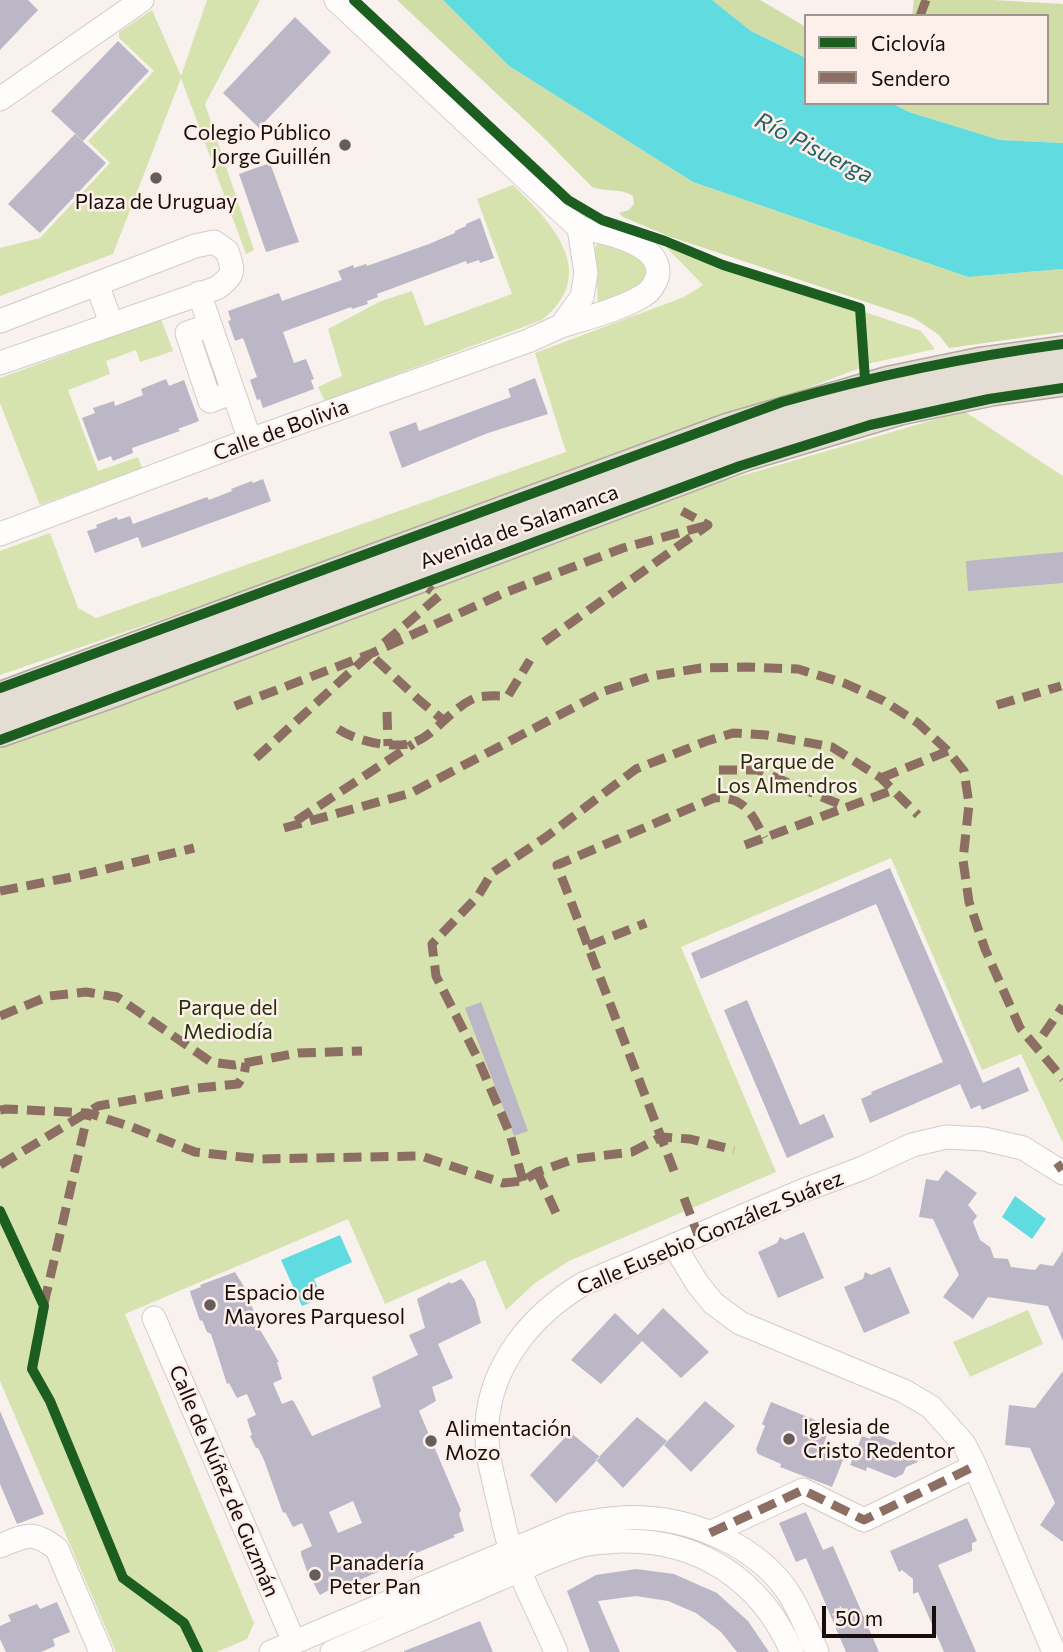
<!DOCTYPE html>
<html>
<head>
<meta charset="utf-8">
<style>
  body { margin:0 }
  #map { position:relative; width:1063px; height:1652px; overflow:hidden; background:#f8f1ee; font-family:Commissioner,sans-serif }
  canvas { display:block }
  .legend { position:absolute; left:804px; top:14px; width:245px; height:91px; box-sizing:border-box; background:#fdefe9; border:2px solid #a1958f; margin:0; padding:9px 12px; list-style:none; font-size:21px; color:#180d09 }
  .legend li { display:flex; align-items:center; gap:14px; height:35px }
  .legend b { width:35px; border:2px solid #a1958f }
  .scale { position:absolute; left:822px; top:1606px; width:114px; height:32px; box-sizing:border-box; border:4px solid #180d09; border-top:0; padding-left:9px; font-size:21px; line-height:24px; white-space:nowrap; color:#180d09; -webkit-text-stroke:5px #fdefe9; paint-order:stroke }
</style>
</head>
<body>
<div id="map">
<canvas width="1063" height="1652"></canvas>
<ul class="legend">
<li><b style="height:9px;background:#1b5e20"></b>Ciclovía</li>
<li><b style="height:9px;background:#8d6e63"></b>Sendero</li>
</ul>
<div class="scale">50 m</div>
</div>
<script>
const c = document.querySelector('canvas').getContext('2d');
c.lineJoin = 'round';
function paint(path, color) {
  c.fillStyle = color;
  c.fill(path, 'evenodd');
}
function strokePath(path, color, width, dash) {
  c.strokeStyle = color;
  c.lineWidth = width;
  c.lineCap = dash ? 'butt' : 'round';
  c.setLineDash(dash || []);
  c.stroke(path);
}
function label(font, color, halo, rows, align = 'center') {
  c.font = font + ' Commissioner,sans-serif';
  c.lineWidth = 5;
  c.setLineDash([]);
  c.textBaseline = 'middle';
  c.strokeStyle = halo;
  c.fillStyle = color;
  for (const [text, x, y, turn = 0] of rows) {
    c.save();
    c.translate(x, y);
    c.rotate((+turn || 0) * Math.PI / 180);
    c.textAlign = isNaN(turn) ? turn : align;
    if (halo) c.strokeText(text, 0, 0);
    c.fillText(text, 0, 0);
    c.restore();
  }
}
paint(new Path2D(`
  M207,0H260L205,104L254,250L246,254L181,78L113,254L0,296V248L40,238L110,163L88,141L154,71L119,38V32L152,10L181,76Z
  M513,185C551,222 601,273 542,320L325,401L318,387L342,376L328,329L381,301L412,291L425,326L512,294L477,199Z
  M599,243L642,258L650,274L637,289L598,303L595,247Z
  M665,246L770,285L856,309L860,368L575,477L0,675V551L50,533L78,608L96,618L566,452L535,353L684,297L703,285Z
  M865,312L921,331L935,349L867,364Z
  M161,319L173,351L140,362L136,350L106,361L110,374L68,390L98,471L138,457L142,468L40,505L0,403V378Z
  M964,411L1063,476V1143L1021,1054L982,1070L891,858L681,947L776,1172L569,1261L535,1283L506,1310L485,1260L385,1304L348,1219L125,1314L254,1623L247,1639L217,1652H116L0,1381V746L56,729L347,621L495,563L720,482Z
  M1028,1310L1043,1344L970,1377L953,1342Z`), '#d6e3ae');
paint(new Path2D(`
  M397,0H443L509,66L693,182L968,277L1063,269V332L949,348L939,335L914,318L668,236L623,217L619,213L629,210L634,204L633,196C622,188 605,192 592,187L543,137Z
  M712,0H760L806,27V58L751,31Z
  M914,0H993L1063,4V143L1000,140L909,112L891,103H1047V16H912Z`), '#d0dda6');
paint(new Path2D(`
  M443,0H712L751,31L806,58V103H891L909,112L1000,140L1063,143V269L968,277L693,182L509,66Z
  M1015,1196L1046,1219L1032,1239L1002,1217Z
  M340,1235L352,1262L314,1279L322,1298L302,1306L281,1260Z`), '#60dbdf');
paint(new Path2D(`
  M0,0H28L38,10L0,50Z
  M295,17L331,52L259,128L223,93Z
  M118,41L149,71L83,141L51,111Z
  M75,134L106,163L40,233L8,204Z
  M270,163L299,242L266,252L239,174Z
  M480,218L494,258L480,263L479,260L467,264L466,261L377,294L378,297L367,301L368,304L352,309L351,307L283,332L294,363L306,359L314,379L311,380L314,389L263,408L260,399L257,400L250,380L257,377L252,363L243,338L235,341L228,321L231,320L228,311L279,293L282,301L342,280L338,271L353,265L354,268L366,264L367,266L429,244L455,233V231L466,226V224Z
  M535,378L548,414L488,433L402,468L389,432L416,422L419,431L511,397L508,389Z
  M166,379L169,386L184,380L199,421L178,429L180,431L132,448L133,453L113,461L111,456L98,461L82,418L95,413L93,408L114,401L115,406L143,395L141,389Z
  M263,479L271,501L142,548L138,537L95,553L87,531L97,528L96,525L117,517L118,520L130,516L133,524L207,497L209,500L232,491L231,489L252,481L253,483Z
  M1063,552V583L968,591L966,561Z
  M890,868L983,1083L1019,1067L1029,1091L982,1110L980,1105L971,1109L960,1084L870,1123L861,1099L872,1094L871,1092L943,1062L876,904L701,979L691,953Z
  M747,1000L800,1125L824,1114L834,1137L787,1158L724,1010Z
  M481,1002L528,1131L514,1136L465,1008Z
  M946,1170L977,1193L968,1205L977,1216L973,1222L980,1240L990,1247L994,1258L1008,1259L1011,1267L1035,1270L1040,1264L1053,1266L1063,1251V1341L1048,1306L988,1297L973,1319L943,1297L959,1275L933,1219L919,1217L926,1179L938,1181Z
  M804,1232L824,1278L778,1298L758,1252L777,1243L780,1237L785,1240Z
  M890,1267L910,1313L864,1333L844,1287L863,1279L865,1272L871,1275Z
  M235,1272L251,1298L249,1299L254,1312L252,1316L279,1362H277L282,1379L273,1383L282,1404L292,1400L294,1402L312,1436L381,1407L372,1377L418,1355L409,1335L425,1328L417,1299L450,1282L451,1284L461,1279L464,1282L475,1300L481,1323L438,1344L453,1378L432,1387L436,1401L419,1411L461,1510L459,1514L464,1531L453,1535L455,1537L414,1554L393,1568L388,1570L387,1568L332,1592L331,1589L320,1595L318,1592L312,1580H310L301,1554V1551L312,1546L302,1523L293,1527L285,1512L283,1513L264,1460L258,1448H256L250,1436L252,1435L247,1419L256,1415L247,1394L237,1398L229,1383L227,1384L211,1334L207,1332L202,1320L200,1321L191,1295L190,1291L201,1287L200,1285ZM353,1501L362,1523L338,1533L329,1512Z
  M663,1308L709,1352L681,1378L642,1341L601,1384L571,1360L615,1313L638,1335Z
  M1063,1371V1542L1040,1525L1055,1503L1030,1448L1005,1445L1009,1405L1035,1408Z
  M705,1401L735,1426L691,1472L664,1445Z
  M771,1402L830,1426L821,1452L843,1460L832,1487L780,1467L781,1464L758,1454L756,1449L765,1426L762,1424Z
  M0,1411L44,1514L17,1524L0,1484Z
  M637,1417L667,1441L623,1488L596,1460Z
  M570,1432L600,1457L556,1503L530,1475Z
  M873,1433L912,1449L918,1462L906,1467L903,1474L895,1478L867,1467L866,1471L850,1465L862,1436L870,1439Z
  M806,1512L823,1550L833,1546L879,1652H846L806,1558L796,1562L779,1523Z
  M967,1518L977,1541L972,1543V1551L938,1565L976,1652H944L918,1592L913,1594V1579L902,1570L899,1572L890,1551Z
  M636,1569L674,1574L717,1593L748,1621L769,1652H737L721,1632L696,1613L668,1601L636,1596L598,1601L620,1652H590L567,1591L596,1575Z
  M57,1602L70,1632L53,1639L55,1646L41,1652H6L0,1639V1626L11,1621L8,1615L37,1604L40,1609Z
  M480,1621L493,1652H404V1651Z`), '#bcb7c6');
const minor = new Path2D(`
  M336,0L579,228
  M0,99L142,0
  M97,284L111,323
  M199,293L250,440
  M0,321L195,246L214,242L227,251C234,272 235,274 217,288L0,363
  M210,325L187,333L210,401L233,392
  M561,326C584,319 625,308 644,295C651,291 657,281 658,273C659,242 602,231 579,228
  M0,534L250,440L528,341L561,326L582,297L586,273L579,228
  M674,1245L697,1283L713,1303L740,1323L904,1391L931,1407L964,1444L975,1466L1054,1652
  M154,1318L294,1642
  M710,1533L803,1490L864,1520L975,1466
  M0,1546C26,1535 33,1530 57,1549L101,1652
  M271,1652L571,1525C595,1521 622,1516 646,1518C697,1521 756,1547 786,1589C799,1608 808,1631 817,1652
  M332,1652C388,1628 443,1603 499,1579C526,1568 554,1553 583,1545C594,1542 608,1542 620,1541C699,1539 761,1580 792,1652
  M556,1652C542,1618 523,1584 511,1549C505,1534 503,1518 499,1503C493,1477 485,1450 487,1424C491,1363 533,1314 583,1284L802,1191L863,1168L912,1145L946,1137L984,1139L1023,1148L1063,1173`);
const highway = new Path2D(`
  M0,699L729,430L886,384L983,364L1063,353
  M0,730L111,691L745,454L900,408L991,389L1063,379`);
strokePath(minor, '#d3cbc7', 25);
strokePath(highway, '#b3aa9f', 36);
strokePath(minor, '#fefdfc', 23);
strokePath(highway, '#e4ddd4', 33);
strokePath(new Path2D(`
  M920,16L926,0
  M544,642L708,525L682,511
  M384,643L439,596L428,588
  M997,705L1061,686
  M235,706L370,654L504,593L623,548L708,525
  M387,712L388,746
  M338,729C356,741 396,751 417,741C436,733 453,707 475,698C484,695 498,696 508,696L530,660
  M256,758L370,654L419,700L443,720
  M719,770H758L846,807
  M881,778L948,751
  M296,821L413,744
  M284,828L411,793L605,691L652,676L701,668L746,667L798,669L844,683L884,701L918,723L948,751L964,771L969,804L963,860L969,902L985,949L1020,1028L1063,1079
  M745,845L893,790
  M0,891L77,876L194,848
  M588,946L646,923
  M0,1016L49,996L86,992L117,997L211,1062L234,1065L298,1053L362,1051
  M1043,1035L1063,1006
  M0,1110L6,1109L88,1113L132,1127L195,1152L260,1159L421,1156L503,1183L523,1181L537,1172L574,1159L632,1152L661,1137L690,1139L734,1150
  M0,1165L98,1106L197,1088L238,1084L244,1075L246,1063
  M1056,1169L1063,1164
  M674,1171L557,865L714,798C744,796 752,813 764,838
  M537,1172L556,1213
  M523,1181L510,1134L477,1057L436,976L432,944L478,896L492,873L546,837L636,769L707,741L733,733L766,735L832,747L881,778L918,815
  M684,1198L698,1235
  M44,1304L88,1113
  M710,1533L803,1490L864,1520L975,1466`), '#8d6e63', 9, [18, 9]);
strokePath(new Path2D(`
  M354,0L568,200L602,220L665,241L723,265L860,308L865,379
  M0,688L782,402C877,375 965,357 1063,344
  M0,740L740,466L870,425L989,399L1063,388
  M0,1211L44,1306L32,1369L50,1401L123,1578L184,1623L198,1652`), '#1b5e20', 10);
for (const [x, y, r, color] of [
  [345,145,7,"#665d59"],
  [156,178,7,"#665d59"],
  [210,1305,7,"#665d59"],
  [789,1439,7,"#665d59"],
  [431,1441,7,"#665d59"],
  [315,1575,7,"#665d59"]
]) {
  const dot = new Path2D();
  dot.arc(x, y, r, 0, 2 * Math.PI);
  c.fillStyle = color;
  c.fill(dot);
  strokePath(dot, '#fdefe9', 2.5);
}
label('21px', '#180d09', '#fdefe9', [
  ["Colegio Público",331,133,"right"],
  ["Jorge Guillén",331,157,"right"],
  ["Plaza de Uruguay",156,202,"center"],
  ["Espacio de",224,1293],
  ["Mayores Parquesol",224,1317],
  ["Iglesia de",803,1427],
  ["Cristo Redentor",803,1451],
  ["Alimentación",445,1429],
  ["Mozo",445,1453],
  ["Panadería",329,1563],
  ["Peter Pan",329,1587]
], 'left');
label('21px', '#180d09', '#fdefe9', [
  ["Calle de Bolivia",281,430,-20],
  ["Avenida de Salamanca",519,527,-20],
  ["Calle Eusebio González Suárez",710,1233,-23],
  ["Calle de Núñez de Guzmán",224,1481,67]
]);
label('21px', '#253006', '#fdefe9', [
  ["Parque de",787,762],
  ["Los Almendros",787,786],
  ["Parque del",228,1008],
  ["Mediodía",228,1032]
]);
label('italic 23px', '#226264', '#fdefe9', [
  ["Río Pisuerga",814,148,27]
]);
</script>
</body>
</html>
